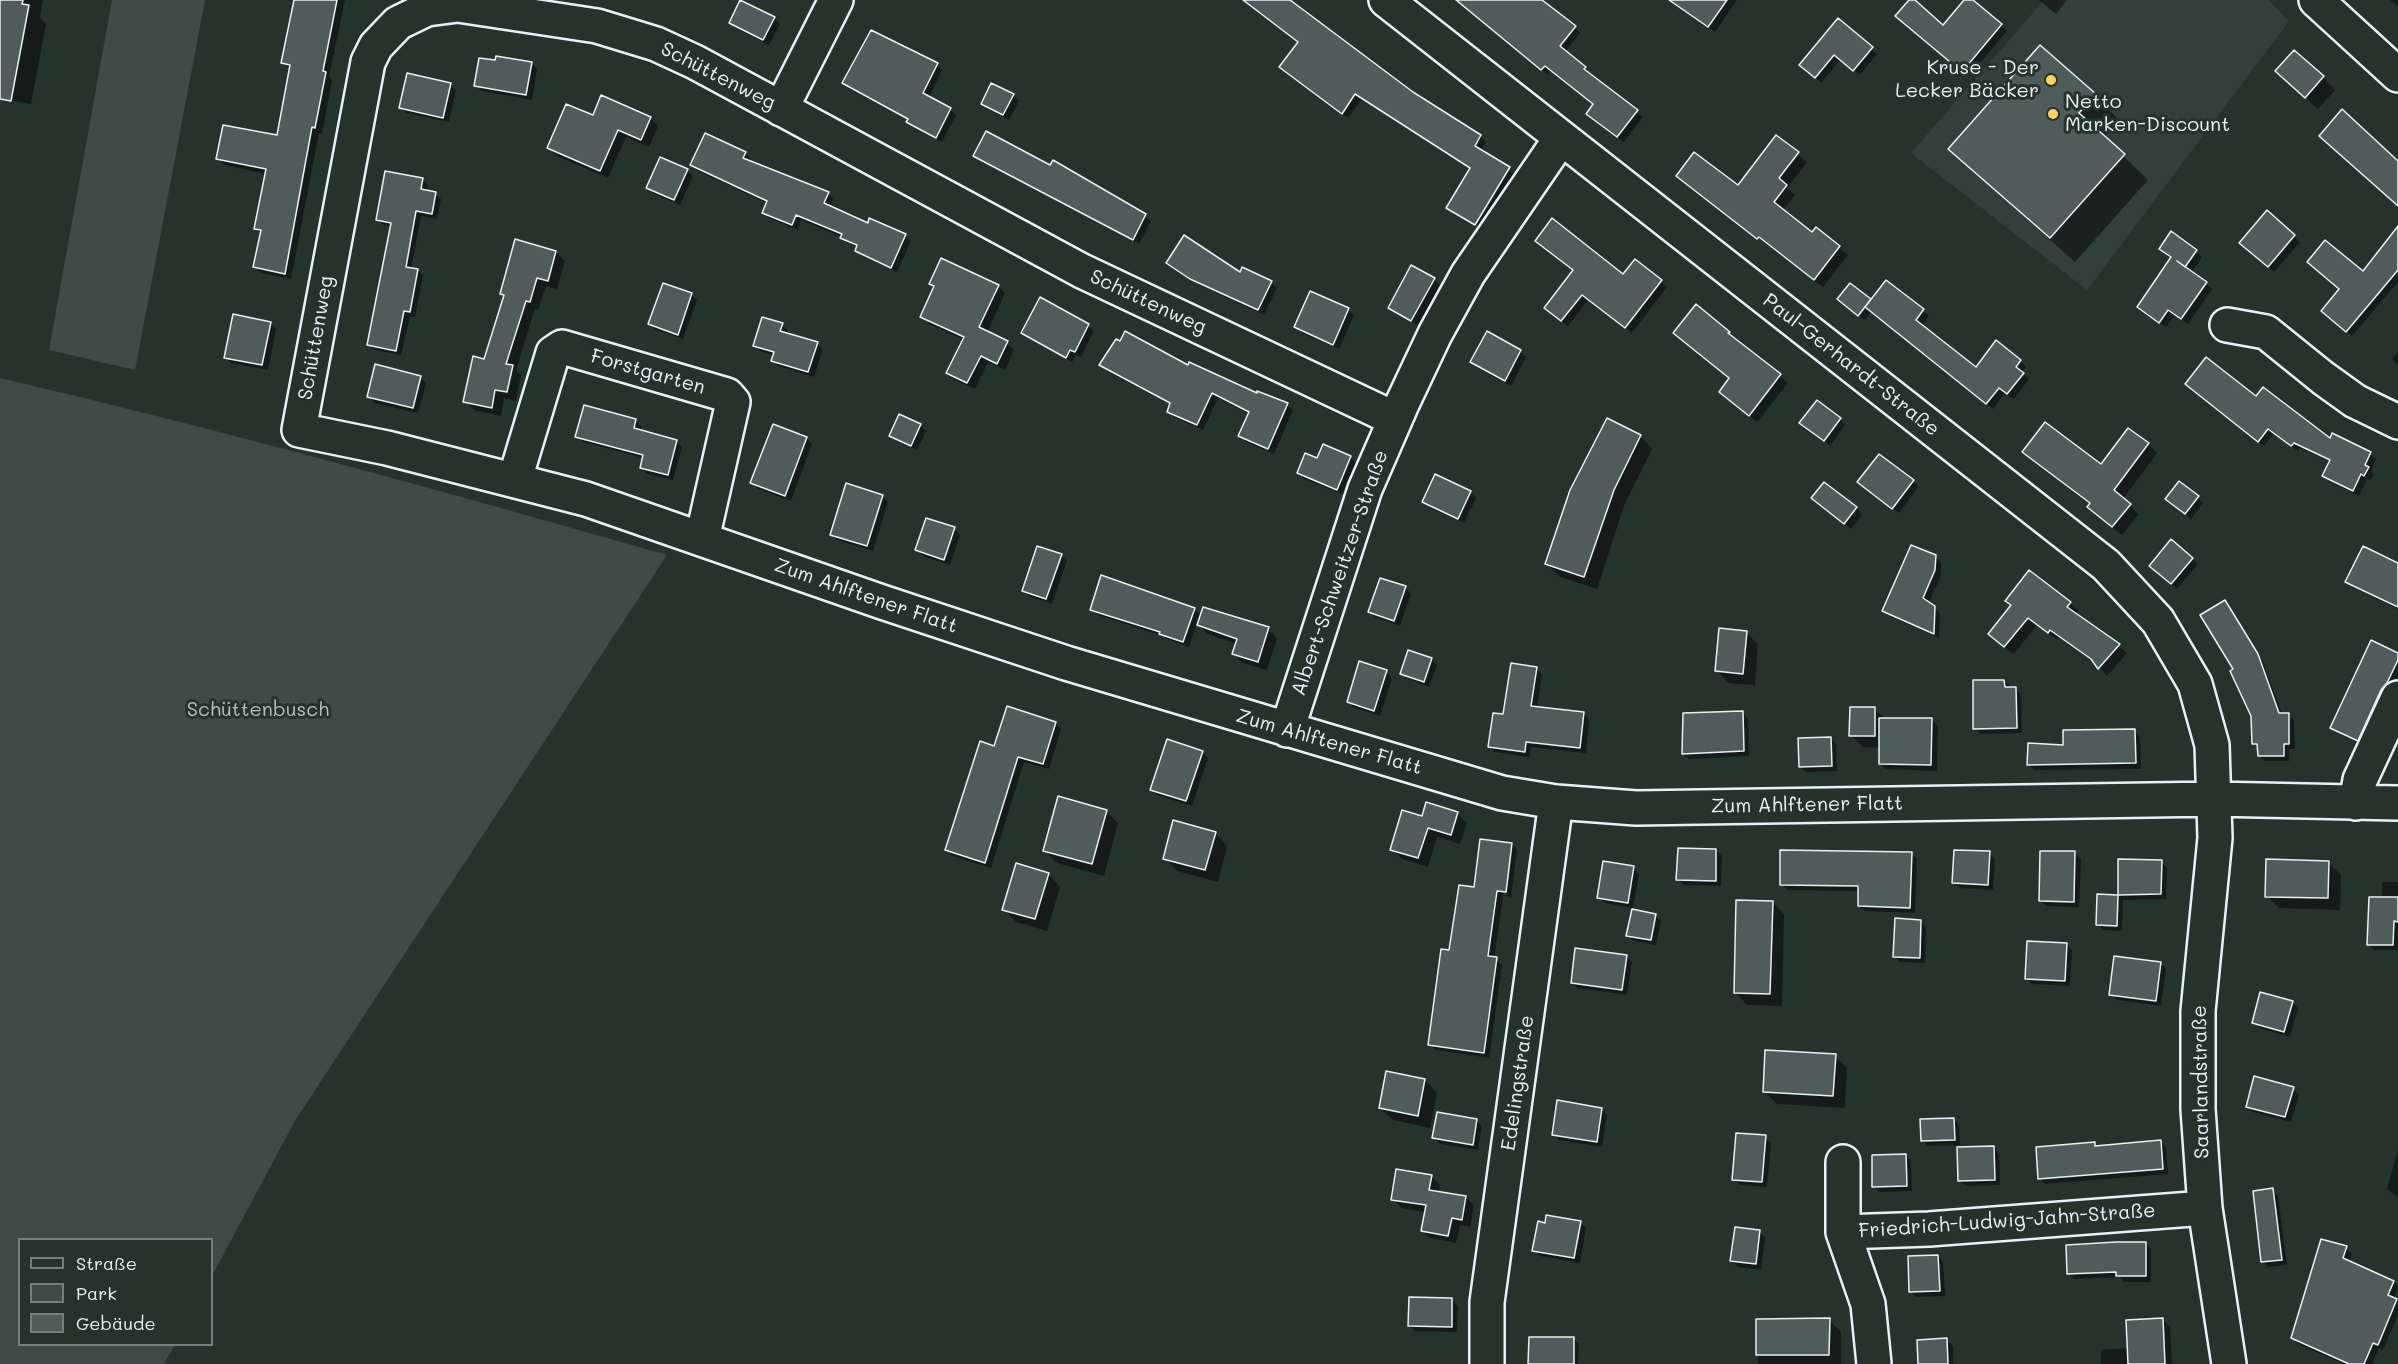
<!DOCTYPE html>
<html>
<head>
<meta charset="utf-8">
<style>
  body { margin:0 }
  #map { position:relative; width:2398px; height:1364px; overflow:hidden; background:#26332d; font-family:Mali,sans-serif }
  canvas { display:block }
  .legend { position:absolute; left:18px; top:1238px; width:195px; height:108px; box-sizing:border-box; background:#26332d; border:2px solid #747f7e; margin:0; padding:8px 10px; list-style:none; font-size:18px; color:#e8f1f8 }
  .legend li { display:flex; align-items:center; gap:12px; height:30px }
  .legend b { width:30px; border:2px solid #747f7e }
</style>
</head>
<body>
<div id="map">
<canvas width="2398" height="1364"></canvas>
<ul class="legend">
<li><b style="height:8px;background:#26332d"></b>Straße</li>
<li><b style="height:16px;background:#3e4b47"></b>Park</li>
<li><b style="height:16px;background:#505c59"></b>Gebäude</li>
</ul>
</div>
<script>
const c = document.querySelector('canvas').getContext('2d');
c.lineJoin = 'round';
function paint(path, color) {
  c.fillStyle = color;
  c.fill(path, 'evenodd');
}
function strokePath(path, color, width, dash) {
  c.strokeStyle = color;
  c.lineWidth = width;
  c.lineCap = dash ? 'butt' : 'round';
  c.setLineDash(dash || []);
  c.stroke(path);
}
function label(font, color, halo, rows, align = 'center') {
  c.font = font + ' Mali,sans-serif';
  c.lineWidth = 6;
  c.setLineDash([]);
  c.textBaseline = 'middle';
  c.strokeStyle = halo;
  c.fillStyle = color;
  for (const [text, x, y, turn = 0] of rows) {
    c.save();
    c.translate(x, y);
    c.rotate((+turn || 0) * Math.PI / 180);
    c.textAlign = isNaN(turn) ? turn : align;
    if (halo) c.strokeText(text, 0, 0);
    c.fillText(text, 0, 0);
    c.restore();
  }
}
paint(new Path2D(`
  M2044,0H2268L2289,21L2087,290L1911,153Z`), '#333f3a');
paint(new Path2D(`
  M112,0H205L135,370L49,350Z
  M0,378C224,430 446,492 667,555L296,1119L212,1276V1240H20V1344L175,1345L164,1364H0Z`), '#3e4b47');
paint(new Path2D(`
  M0,0H43L40,18L46,24L31,104L0,99Z
  M295,0H345L329,77L332,80L322,134L319,133L291,279L261,273L255,266L261,234L255,228L266,174L224,165L218,159L278,137L291,70L282,62Z
  M1243,0H1287L1412,93L1480,136L1486,142L1480,151L1514,174L1481,229L1448,208L1471,170L1362,99L1348,118L1287,72L1299,43Z
  M1457,0H1519L1575,27L1580,33L1565,52L1585,68L1590,74L1589,75L1643,117L1624,142L1594,119L1595,105L1551,70L1548,75Z
  M1684,0H1737L1715,32L1680,6Z
  M1911,0L1943,27L1966,0H1971L2007,31L1969,76L1903,22Z
  M2039,0H2067L2056,14Z
  M2390,0H2398V7Z
  M774,18L780,24L769,45L736,28L731,22Z
  M1838,20L1877,54L1860,75L1841,59L1821,83L1807,70Z
  M531,63L537,69L532,100L482,91L476,86Z
  M937,64L942,70L929,98L951,110L956,115L942,142L914,127L909,120L849,89L844,83Z
  M2323,77L2335,90L2318,109L2290,83Z
  M450,85L456,90L449,122L406,113L401,107Z
  M1013,95L1019,101L1009,120L988,109L983,104Z
  M2095,95L2119,120L2104,137L2148,180L2075,262L1975,173L1951,149Z
  M594,117L650,118L658,126L649,147L626,137L608,178L557,156L549,148Z
  M1776,137L1807,162L1787,188L1795,195L1782,211L1812,234L1816,229L1848,255L1823,287L1687,184L1739,187Z
  M745,153L751,159L750,162L828,193L833,199L830,207L868,225L870,220L905,236L911,241L897,272L862,256L857,251L858,248L848,243L842,237L801,220L798,230L769,218L763,213L767,203L698,171L692,165Z
  M975,156L1051,167L1053,162L1116,196L1151,221L1139,244L981,161Z
  M687,170L693,176L680,205L654,194L648,188Z
  M422,179L428,185L427,192L435,194L441,199L437,219L421,216L411,269L418,270L423,276L415,317L410,316L401,355L374,350L368,344L391,227L384,225L378,220Z
  M2267,213L2300,242L2274,272L2247,248Z
  M2171,233L2202,257L2191,273L2212,289L2188,324L2175,315L2166,327L2139,307L2173,258L2161,248Z
  M2398,236V282L2352,336L2329,316L2363,273Z
  M556,252L565,261L557,289L546,286L538,310L535,309L516,370L521,375L516,401L504,398L501,416L474,410L465,401L485,361L505,297L501,293Z
  M1168,263L1240,274L1271,282L1277,288L1264,315L1198,284Z
  M1623,277L1661,281L1667,287L1632,333L1589,299L1568,326L1546,308Z
  M1434,279L1440,285L1418,325L1396,313L1390,308Z
  M1887,282L1929,316L1921,326L1976,369L1996,342L2020,361L2026,367L2022,373L2029,379L2014,399L2005,393L1993,409L1871,312L1865,320L1845,304L1850,285L1871,302Z
  M931,283L998,286L1005,293L987,333L1007,343L1014,350L1005,370L988,362L975,389L955,380L948,373L964,340L929,324L922,316L935,287Z
  M691,294L697,300L683,339L656,330L650,324Z
  M1696,307L1788,383L1757,422L1728,399L1731,379Z
  M1348,309L1354,315L1339,349L1302,333L1296,327Z
  M271,323L276,329L268,370L231,363L225,357Z
  M782,325L788,330L787,334L817,344L823,349L814,377L778,366L773,360L774,355L760,351L755,345Z
  M1088,326L1094,331L1081,357L1076,355L1072,362L1028,338L1023,332Z
  M1488,333L1520,351L1526,357L1511,386L1478,368L1472,362Z
  M2398,352V365L2392,359Z
  M1101,365L1189,367L1287,405L1293,410L1274,454L1246,442L1240,436L1249,414L1218,398L1203,430L1174,417L1168,411L1171,405L1107,371Z
  M420,377L426,383L418,413L374,403L369,397Z
  M2193,390L2257,398L2331,440L2333,435L2370,453L2376,459L2371,471L2374,474L2370,480L2367,479L2359,496L2330,482L2324,476L2331,462L2300,448L2298,451L2274,433L2264,446Z
  M1840,419L1845,425L1830,446L1807,428Z
  M636,421L641,426L640,432L676,441L682,447L673,480L647,474L641,468L644,458L583,442L577,436Z
  M920,425L926,431L917,450L897,441L891,436Z
  M1640,436L1652,449L1625,503L1597,589L1560,577L1547,564Z
  M806,438L812,444L791,501L758,489L752,483Z
  M2148,444L2157,453L2123,499L2139,514L2122,535L2098,516L2089,507L2091,505L2024,452L2102,466Z
  M1350,457L1356,463L1342,494L1304,479L1299,473L1318,460Z
  M1913,481L1918,487L1899,513L1865,488Z
  M1470,492L1476,498L1464,523L1430,508L1424,502Z
  M882,496L888,502L873,551L837,540L831,534Z
  M2198,497L2203,503L2191,519L2167,499Z
  M1813,498L1856,508L1862,514L1851,529Z
  M954,529L960,535L950,565L923,556L917,550Z
  M2172,541L2198,564L2177,589L2157,572Z
  M1061,555L1067,561L1052,604L1029,596L1023,590Z
  M1935,556L1941,562V576L1928,604L1940,613L1939,638L1890,616L1884,611Z
  M2398,564V609L2353,587L2347,582Z
  M2030,572L2070,603L2079,611L2076,615L2127,653L2107,676L2096,663L2059,638L2057,640L2037,625L2014,654L1998,642L2012,605Z
  M1381,579L1406,588L1411,594L1400,626L1375,617L1370,612Z
  M2225,602L2230,608L2263,662L2282,714H2288L2294,720L2295,749H2289V761H2265L2259,756V749L2254,744L2253,716L2235,670Z
  M1092,609H1194L1201,616L1268,629L1277,638L1267,670L1243,663L1234,654L1237,644L1208,634L1197,623L1189,647L1167,639L1163,636L1098,615Z
  M1746,632L1758,645L1755,685L1729,683L1716,670Z
  M2398,654V677L2364,745L2338,733L2332,727Z
  M1431,659L1437,665L1429,687L1408,679L1402,674Z
  M1537,669L1542,675L1537,708L1583,713L1589,719L1586,753L1531,747L1530,757L1495,752L1489,746L1504,716Z
  M1386,672L1392,678L1380,716L1354,708L1348,702Z
  M2004,681L2021,694L2022,733L1980,734L1975,728Z
  M1008,708L1056,723L1061,729L1049,769L1024,762L991,868L953,856L947,850L995,748Z
  M1874,708L1886,720H1932L1938,726L1937,771L1886,769L1880,764V748L1863,747L1851,735Z
  M1742,713L1748,718L1749,756L1689,759L1683,753Z
  M2135,731L2140,737L2141,769L2034,770L2028,764L2065,746Z
  M1830,738L1836,744L1837,771L1806,772L1800,767Z
  M1202,752L1208,758L1192,806L1157,795L1152,789Z
  M1106,811L1118,823L1104,876L1057,863L1045,851Z
  M1457,813L1467,823L1460,844L1437,837L1428,867L1402,859L1392,849L1422,818Z
  M1215,833L1227,846L1218,882L1177,871L1165,858Z
  M1512,844L1517,850L1511,897L1507,896L1513,847H1510L1494,959L1502,965L1489,1058L1436,1050L1430,1044L1450,952Z
  M1716,851L1722,856L1721,886L1684,885L1678,879Z
  M1911,853L1917,859L1915,913L1865,911L1859,905L1860,891L1788,890L1782,885Z
  M1989,853L1995,859L1993,890L1960,888L1954,882Z
  M2075,853L2081,859L2079,907L2046,906L2040,900Z
  M2119,861L2161,862L2167,868L2166,899L2123,900L2122,931L2103,930L2098,924L2099,896H2119Z
  M2329,863L2341,875L2340,910L2279,908L2267,896Z
  M1633,868L1639,874L1633,908L1605,903L1599,897Z
  M1048,874L1060,887L1047,931L1016,922L1004,909Z
  M2382,882H2398V950H2374L2369,944L2382,899Z
  M1772,902L1784,914L1782,1006L1748,1005L1735,993Z
  M1655,915L1661,921L1656,945L1634,941L1628,935Z
  M1921,921L1926,927L1925,963L1900,962L1894,956Z
  M2066,944L2072,950L2070,986L2032,984L2026,978Z
  M1626,956L1632,962L1627,995L1578,988L1572,983Z
  M2160,963L2166,969L2161,1006L2117,1000L2111,994Z
  M2292,1002L2298,1008L2290,1037L2259,1028L2253,1022Z
  M1835,1056L1847,1068L1845,1108L1777,1104L1765,1092Z
  M1425,1080L1437,1093L1430,1128L1393,1120L1380,1108Z
  M2293,1089L2299,1095L2291,1122L2253,1112L2247,1106Z
  M1602,1109L1607,1115L1602,1147L1559,1140L1554,1134Z
  M1953,1119L1959,1125L1960,1145L1928,1146L1922,1140Z
  M1476,1120L1482,1126L1478,1150L1440,1144L1434,1138Z
  M1765,1137L1771,1143L1767,1187L1740,1185L1734,1179Z
  M2160,1141L2166,1147L2168,1174L2045,1184L2040,1178L2094,1144L2098,1148Z
  M1993,1148L1999,1154L2000,1185L1966,1186L1960,1181Z
  M2398,1150V1197L2387,1189Z
  M1905,1156L1911,1161L1912,1191L1880,1192L1874,1186Z
  M1431,1176L1440,1185L1438,1193L1466,1197L1474,1206L1470,1227L1460,1225L1456,1243L1430,1238L1422,1230L1426,1212L1401,1208L1393,1199Z
  M2273,1190L2278,1196L2287,1265L2268,1267L2262,1261Z
  M1580,1222L1586,1228L1580,1263L1540,1256L1534,1250Z
  M1759,1231L1765,1237L1761,1270L1738,1267L1732,1261Z
  M2146,1244L2151,1249V1282H2124L2120,1277L2074,1279L2068,1273Z
  M2346,1248L2352,1254L2349,1263L2394,1282L2398,1286L2394,1300L2398,1302V1315L2383,1350L2379,1348L2372,1364H2344L2298,1344L2293,1338Z
  M1937,1256L1943,1262L1945,1296L1916,1297L1910,1291Z
  M1452,1300L1458,1306L1457,1332L1415,1331L1409,1325Z
  M1758,1320H1829L1841,1332V1364H1758Z
  M2163,1320L2170,1327L2172,1364H2101V1350L2129,1348Z
  M1573,1339L1579,1344L1578,1364H1530Z
  M1947,1340L1953,1346V1364H1920Z`), '#0007');
const building = new Path2D(`
  M0,0H23L22,4L29,5L11,101L0,99Z
  M294,0H337L323,71L326,72L315,128L312,127L285,274L253,267L261,230L254,229L266,169L216,159L223,125L277,135L290,65L281,63Z
  M740,0L775,17L763,40L729,23Z
  M1243,0H1290L1413,92L1481,135L1475,146L1510,167L1475,225L1446,208L1470,168L1355,94L1342,114L1279,67L1298,42Z
  M1456,0H1542L1576,26L1560,46L1586,67L1584,69L1638,110L1617,137L1586,114L1593,104L1545,66L1541,70Z
  M1669,0H1727L1708,27Z
  M1909,0H1915L1943,25L1964,0H1973L2002,24L1962,72L1895,16Z
  M1838,18L1873,47L1853,71L1834,55L1815,78L1799,65Z
  M871,30L938,63L923,93L951,108L936,138L906,122L908,119L842,83Z
  M2040,45L2096,94L2079,113L2125,154L2050,238L1948,149Z
  M2294,50L2324,76L2305,98L2275,71Z
  M496,56L532,62L526,95L474,86L479,58L495,60Z
  M407,73L451,83L443,118L399,108Z
  M991,83L1014,94L1003,115L981,104Z
  M601,95L651,117L641,140L618,130L600,171L547,148L566,104L593,115Z
  M2342,109L2398,161V206L2319,136Z
  M986,131L1050,165L1053,160L1146,214L1133,240L973,156Z
  M705,133L746,152L743,158L829,192L824,203L868,223L869,218L906,234L891,268L855,251L857,245L840,238L842,234L796,215L792,225L762,213L767,201L690,165Z
  M1776,135L1799,152L1779,178L1787,185L1774,202L1812,232L1816,227L1840,246L1814,280L1759,237L1757,239L1676,176L1694,152L1738,185Z
  M660,157L688,169L674,200L646,188Z
  M385,171L423,178L421,189L436,192L432,214L416,211L406,267L418,269L410,312L404,311L396,351L367,345L391,223L376,220Z
  M2267,210L2295,235L2268,267L2239,243Z
  M1552,218L1623,274L1635,259L1662,280L1625,328L1582,295L1561,321L1544,308L1573,270L1535,241Z
  M2398,226V270L2346,332L2321,311L2339,289L2307,262L2325,240L2363,271Z
  M2171,231L2197,250L2185,267L2177,261L2207,282L2181,319L2168,310L2159,323L2137,307L2171,257L2159,249Z
  M1184,235L1240,272L1242,267L1272,281L1258,310L1190,279L1166,263Z
  M515,239L556,251L548,281L537,278L530,302L526,301L506,364L513,365L507,392L495,390L492,408L463,402L473,356L484,359L504,295L500,294Z
  M941,258L999,285L979,327L1008,341L997,364L981,356L967,383L946,373L964,337L920,317L934,286L929,284Z
  M1411,265L1435,278L1411,321L1388,308Z
  M1886,280L1924,309L1916,320L1976,367L1996,340L2021,360L2016,367L2024,373L2007,394L1999,388L1986,404L1865,307Z
  M663,283L692,293L678,335L648,324Z
  M1850,283L1871,299L1858,316L1837,299Z
  M1310,291L1349,308L1333,345L1294,327Z
  M1040,297L1089,324L1075,352L1070,350L1066,358L1021,333Z
  M1696,304L1730,332L1728,333L1781,374L1749,416L1719,392L1729,378L1673,333Z
  M233,314L271,322L262,365L224,358Z
  M762,317L783,323L780,331L818,342L808,372L771,361L774,352L753,346Z
  M1125,331L1188,365L1189,362L1257,393V391L1288,403L1268,449L1238,436L1249,412L1212,393L1197,425L1167,412L1170,403L1099,365L1116,339L1120,341Z
  M1487,331L1521,350L1505,381L1470,362Z
  M2206,357L2256,396L2263,387L2330,438L2332,433L2371,452L2365,465L2369,467L2364,476L2361,474L2353,491L2322,476L2330,460L2294,443L2291,446L2268,429L2258,442L2185,384Z
  M375,364L421,376L413,408L367,397Z
  M1817,400L1841,418L1824,441L1799,423Z
  M584,405L636,419L634,428L677,440L668,475L640,468L643,455L575,437Z
  M899,414L921,424L911,446L889,436Z
  M1607,418L1641,435L1614,490L1584,577L1545,564L1570,490Z
  M2045,422L2101,464L2128,428L2149,443L2114,490L2131,504L2112,527L2087,507L2090,503L2022,452Z
  M773,424L807,437L785,496L750,483Z
  M1323,444L1351,456L1337,490L1297,473L1305,453L1317,458Z
  M1879,454L1914,480L1892,509L1857,482Z
  M1435,474L1471,491L1458,519L1422,502Z
  M2179,481L2199,496L2185,514L2165,499Z
  M1824,482L1857,507L1844,524L1811,498Z
  M846,483L883,495L867,546L830,535Z
  M926,518L955,527L944,560L915,550Z
  M2171,539L2193,558L2171,584L2149,566Z
  M1911,545L1936,555L1935,570L1923,598L1935,606L1934,634L1882,611Z
  M1037,546L1062,554L1046,599L1022,591Z
  M2363,546L2398,563V607L2345,582Z
  M2029,570L2071,602L2067,607L2120,644L2098,669L2091,659L2050,630L2048,633L2028,618L2004,647L1988,634L2011,605L2005,601Z
  M1101,575L1195,608L1183,642L1159,634L1160,632L1090,610Z
  M1380,578L1406,586L1394,621L1368,612Z
  M2225,600L2258,654L2279,713H2289V744H2284V756H2258L2257,744H2252L2251,716L2230,671L2233,669L2200,615Z
  M1203,607L1269,627L1258,662L1232,654L1237,639L1197,625Z
  M1719,628L1747,631L1743,674L1715,671Z
  M2371,640L2398,653V660L2387,683L2381,690L2358,741L2330,728Z
  M1408,650L1432,658L1424,682L1400,674Z
  M1359,661L1387,670L1374,711L1347,702Z
  M1511,663L1537,667L1531,706L1584,712L1580,748L1526,742L1525,752L1488,747L1493,713L1503,714Z
  M1973,680H2004L2005,687H2016L2017,728L1973,729Z
  M1007,706L1056,722L1043,764L1018,757L985,863L945,850L980,741L994,746Z
  M1850,707H1875V736H1849Z
  M1743,711L1744,751L1682,754L1683,713Z
  M1879,718H1932L1931,765L1879,764Z
  M2135,729L2136,763L2027,765L2028,743L2063,745V730Z
  M1831,737L1832,766L1799,767L1798,738Z
  M1167,739L1203,751L1186,801L1150,790Z
  M1058,796L1107,810L1092,864L1043,851Z
  M1426,802L1458,812L1451,835L1428,828L1418,858L1390,850L1402,810L1422,816Z
  M1173,820L1216,832L1205,870L1163,859Z
  M1480,839L1512,843L1506,892L1497,891L1488,956L1497,957L1484,1053L1428,1045L1441,949L1449,950L1459,885L1474,887Z
  M1678,848L1716,849V881L1676,880Z
  M1780,850L1912,852L1910,908L1858,906V886L1780,885Z
  M1954,850L1990,851L1988,885L1952,883Z
  M2040,851H2075L2074,902L2039,901Z
  M2118,859L2162,860L2161,894L2118,895Z
  M2266,859L2329,861L2328,898L2265,897Z
  M1603,861L1634,866L1628,903L1597,898Z
  M1016,863L1049,873L1035,919L1002,910Z
  M2097,894L2118,895L2117,926L2096,925Z
  M2369,897H2398V922L2394,921L2393,945H2367Z
  M1736,900L1773,901L1770,994L1734,993Z
  M1632,909L1656,914L1651,940L1626,936Z
  M1895,918L1921,920L1920,958L1893,957Z
  M2027,941L2067,943L2065,981L2025,979Z
  M1575,948L1627,955L1622,990L1571,983Z
  M2114,956L2161,962L2156,1001L2109,995Z
  M2260,992L2293,1001L2284,1032L2252,1023Z
  M1765,1050L1836,1054L1833,1096L1763,1092Z
  M1386,1071L1425,1079L1418,1116L1379,1108Z
  M2254,1076L2294,1087L2285,1117L2246,1107Z
  M1557,1100L1602,1108L1597,1142L1552,1135Z
  M1437,1112L1477,1119L1473,1145L1432,1138Z
  M1954,1118L1955,1140L1921,1141L1920,1119Z
  M1736,1133L1766,1135L1762,1182L1732,1180Z
  M2161,1140L2163,1169L2038,1179L2036,1147L2095,1142V1146Z
  M1994,1146L1995,1180L1958,1181L1957,1147Z
  M1906,1154L1907,1186L1872,1187V1155Z
  M1396,1169L1432,1175L1429,1190L1466,1196L1462,1220L1452,1218L1448,1236L1421,1231L1426,1205L1391,1200Z
  M2273,1188L2282,1260L2261,1262L2253,1191Z
  M1546,1215L1581,1221L1574,1258L1532,1251L1538,1221L1545,1223Z
  M1735,1227L1760,1230L1756,1264L1730,1261Z
  M2321,1239L2347,1246L2343,1258L2394,1281L2388,1295L2397,1299L2378,1345L2373,1343L2364,1364H2349L2291,1338Z
  M2116,1242H2146V1276H2116V1272L2067,1274L2066,1245Z
  M1938,1255L1940,1291L1909,1292L1908,1256Z
  M1409,1297L1452,1298V1327L1408,1326Z
  M1830,1318L1829,1355H1756V1319Z
  M2163,1318L2165,1364H2128L2126,1320Z
  M1529,1337H1574V1364H1528Z
  M1947,1338L1948,1364H1918L1917,1340Z`);
paint(building, '#505c59');
strokePath(building, '#e8f1f8', 1.5);
const minor = new Path2D(`
  M1386,0L2106,565L2158,621L2195,684L2212,745L2215,838L2198,1011V1109L2205,1208L2229,1364
  M781,109L836,0
  M2227,325L2266,332L2323,378L2355,401L2398,422
  M1395,419L1082,271L695,62L656,44L597,26L458,5L427,9L398,23L376,46L368,62L299,430L387,448L586,499L882,602L1066,663L1502,793L1556,802L1636,808L2214,799L2398,803
  M515,479L553,353L562,347L727,395L733,402L702,539
  M1287,730L1365,489L1402,404L1435,334L1468,274L1561,138
  M2356,803L2360,780L2398,698
  M1843,1162V1232L1868,1304L1874,1364
  M1843,1232L1929,1229L2205,1208
  M1487,1364V1302L1556,802`);
const major = new Path2D(`
  M2316,0L2398,75`);
strokePath(minor, '#e8f1f8', 38);
strokePath(major, '#e8f1f8', 38);
strokePath(minor, '#26332d', 33);
strokePath(major, '#26332d', 33);
for (const [x, y, r, color] of [
  [2051,80,6,"#ffd166"],
  [2053,114,6,"#ffd166"]
]) {
  const dot = new Path2D();
  dot.arc(x, y, r, 0, 2 * Math.PI);
  c.fillStyle = color;
  c.fill(dot);
  strokePath(dot, '#26332d', 2);
}
label('20px', '#e8f1f8', '#26332d', [
  ["Kruse - Der",2039,68],
  ["Lecker Bäcker",2039,91],
  ["Netto",2065,102,"left"],
  ["Marken-Discount",2065,125,"left"]
], 'right');
label('20px', '#e8f1f8', '#26332d', [
  ["Schüttenweg",718,76,27],
  ["Schüttenweg",1148,302,25],
  ["Schüttenweg",316,338,-80],
  ["Paul-Gerhardt-Straße",1851,365,38],
  ["Forstgarten",648,372,16],
  ["Albert-Schweitzer-Straße",1340,573,-71],
  ["Zum Ahlftener Flatt",866,596,19],
  ["Zum Ahlftener Flatt",1329,742,16],
  ["Zum Ahlftener Flatt",1807,805,-1],
  ["Saarlandstraße",2201,1082,-91],
  ["Edelingstraße",1518,1083,-82],
  ["Friedrich-Ludwig-Jahn-Straße",2007,1221,-4]
]);
label('20px', '#b5bfc3', '#26332d', [
  ["Schüttenbusch",258,710]
]);
</script>
</body>
</html>
